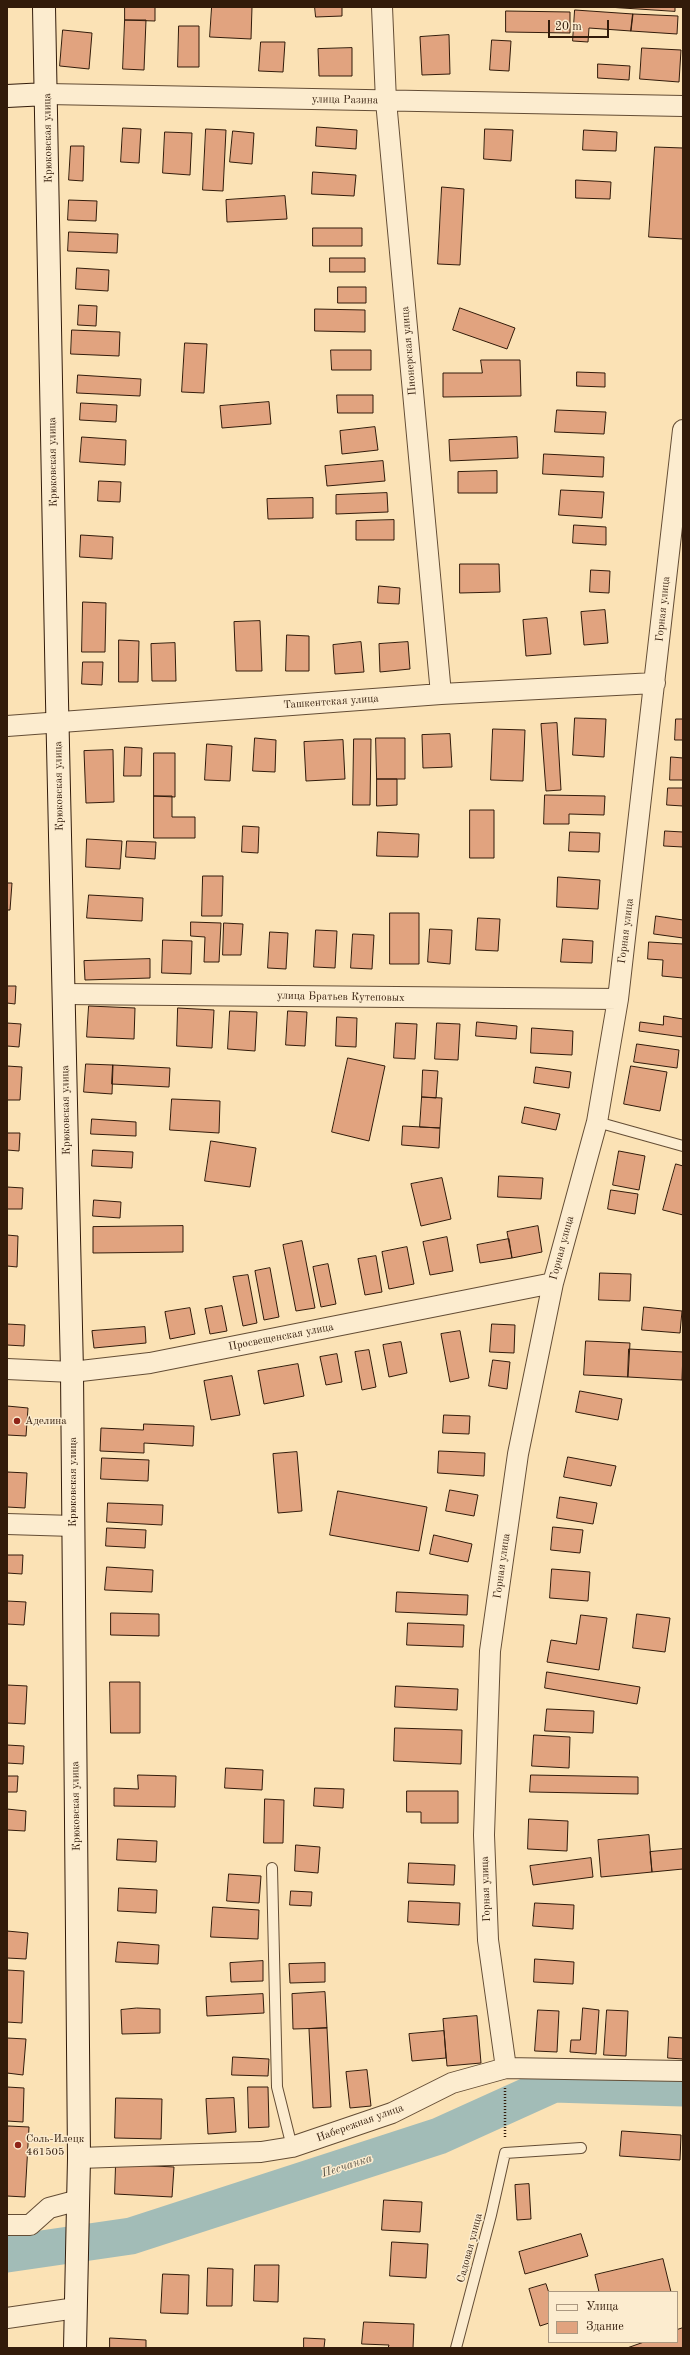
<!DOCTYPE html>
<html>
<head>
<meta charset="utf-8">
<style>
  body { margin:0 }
  #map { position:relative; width:690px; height:2355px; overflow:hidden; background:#fbe2b5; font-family:"Old Standard TT",serif }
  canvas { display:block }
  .frame { position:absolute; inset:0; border:8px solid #321b0a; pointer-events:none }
  .legend { position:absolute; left:548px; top:2291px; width:130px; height:52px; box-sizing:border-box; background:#fceccf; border:1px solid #ab9880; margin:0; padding:5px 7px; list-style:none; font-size:12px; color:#321b0a }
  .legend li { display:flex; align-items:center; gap:8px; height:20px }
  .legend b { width:20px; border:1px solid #ab9880 }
  .scale { position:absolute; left:548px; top:20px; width:61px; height:18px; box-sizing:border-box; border:2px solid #321b0a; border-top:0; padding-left:5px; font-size:12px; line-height:14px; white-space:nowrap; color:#321b0a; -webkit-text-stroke:3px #fceccf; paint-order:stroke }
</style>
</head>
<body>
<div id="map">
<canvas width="690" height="2355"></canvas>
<div class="frame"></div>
<ul class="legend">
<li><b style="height:5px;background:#fceccf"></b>Улица</li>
<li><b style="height:11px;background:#e1a37f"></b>Здание</li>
</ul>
<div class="scale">20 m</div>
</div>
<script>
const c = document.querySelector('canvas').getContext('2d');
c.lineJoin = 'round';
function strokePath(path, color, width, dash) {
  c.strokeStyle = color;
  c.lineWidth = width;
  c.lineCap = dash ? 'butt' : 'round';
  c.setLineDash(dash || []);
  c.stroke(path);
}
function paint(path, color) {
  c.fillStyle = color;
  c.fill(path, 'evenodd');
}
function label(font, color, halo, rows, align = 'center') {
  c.font = font + ' "Old Standard TT",serif';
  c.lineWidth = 3;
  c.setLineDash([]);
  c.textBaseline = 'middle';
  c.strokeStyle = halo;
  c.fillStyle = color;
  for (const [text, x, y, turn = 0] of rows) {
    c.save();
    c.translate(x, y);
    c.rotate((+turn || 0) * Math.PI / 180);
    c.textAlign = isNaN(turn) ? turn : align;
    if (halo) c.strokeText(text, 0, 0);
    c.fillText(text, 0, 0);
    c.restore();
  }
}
strokePath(new Path2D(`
  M7,2254L131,2236L439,2136L554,2084L683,2088`), '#a2bcb7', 37);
const building = new Path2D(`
  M125,7H155V21L125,20Z
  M212,7H252L251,39L210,37Z
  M315,7H342V16L316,17Z
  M608,7H675V11Z
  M575,10L633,14L631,31L589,28L588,42L573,41Z
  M506,11L570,12V33L506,32Z
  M633,14L678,16L677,34L631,31Z
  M125,20H146L144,70L123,69Z
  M179,26H199V67H178Z
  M63,30L92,33L89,69L60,66Z
  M449,35L450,74L422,75L420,37Z
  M492,40L511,41L509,71L490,70Z
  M261,42H285L283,72L259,71Z
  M352,48V76H319L318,49Z
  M642,48L681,50L679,82L640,79Z
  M598,64L630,66L629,80L598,78Z
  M317,127L357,130L356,149L316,146Z
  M123,128L141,129L139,163L121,162Z
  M206,129L226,130L223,191L203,190Z
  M485,129L513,130L511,161L484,159Z
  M584,130L617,132L616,151L583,150Z
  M233,131L254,133L252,164L230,162Z
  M165,132L192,133L190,175L163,173Z
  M71,146H84L83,181L69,180Z
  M655,147L683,148V239L649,237Z
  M313,172L356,175L354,196L312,194Z
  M576,180L611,182L610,199L576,198Z
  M442,187L464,189L460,265L438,264Z
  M285,196L287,219L227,222L226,200Z
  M69,200L97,201L96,221L68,220Z
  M313,228H362V246H313Z
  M69,232L118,234L117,253L68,251Z
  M330,258H365V272H330Z
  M77,268L109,270L108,291L76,289Z
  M338,287H366V303H338Z
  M79,305L97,306L96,326L78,325Z
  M460,308L515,328L507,349L453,330Z
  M315,309L365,310V332L315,331Z
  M72,330L120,332L119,356L71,354Z
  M185,343L207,344L204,393L182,392Z
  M331,350H371V370H332Z
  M481,360H520L521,396L443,397V373H482Z
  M577,372L605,373V387L577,386Z
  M78,375L141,379L140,396L77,393Z
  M337,395H373V413H338Z
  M269,402L271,424L222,428L220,406Z
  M81,403L117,405L116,422L80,420Z
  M557,410L606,412L604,434L555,432Z
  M375,427L378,450L342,454L340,431Z
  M82,437L126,440L125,465L80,462Z
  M517,437L518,458L450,461L449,440Z
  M544,454L604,457L603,477L543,474Z
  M383,461L385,481L327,486L325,466Z
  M497,471V493H458V472Z
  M99,481L121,482L120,502L98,501Z
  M561,490L604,492L602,518L559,515Z
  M387,493L388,512L336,514V495Z
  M313,498V518L268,519L267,499Z
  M394,520V540H356V521Z
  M574,525L606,527V545L573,543Z
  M81,535L113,537L112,559L80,557Z
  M460,564H499L500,592L460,593Z
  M591,570L610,571L609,593L590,592Z
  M379,586L400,588L399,604L378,603Z
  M83,602L106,603L105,652H82Z
  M605,610L608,643L584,645L581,612Z
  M547,618L551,654L526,656L523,620Z
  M260,621L262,671H236L234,622Z
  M287,635L309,636V671H286Z
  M119,640L139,641L138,682H119Z
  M361,642L364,672L335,674L333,645Z
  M408,642L410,669L380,672L379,644Z
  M175,643L176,681H152L151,644Z
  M83,662H103L102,685L82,684Z
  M575,718L606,719L604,757L573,755Z
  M676,719H683V740H675Z
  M557,723L561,790L546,791L541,724Z
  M493,729L525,730L523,781L491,780Z
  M450,734L452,767L423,768L422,735Z
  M255,738L276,740L275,772L253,771Z
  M376,738H405V779H377Z
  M354,739H371L370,805H353Z
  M343,740L345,779L306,781L304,742Z
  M207,744L232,746L230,781L205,780Z
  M125,747L142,748L141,776H124Z
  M113,750L114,802L86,803L84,751Z
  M154,753H175V797L154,796Z
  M671,757L683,758V780H670Z
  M377,779H397V805L377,806Z
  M668,788H683V806L667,805Z
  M545,795L605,796L604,815L569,814V824H544Z
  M154,796H172V817H195V838H154Z
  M470,810H494V858H470Z
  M243,826L259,827L258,853L242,852Z
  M665,831L683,832V847L664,846Z
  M378,832L419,834L418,857L377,856Z
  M570,832L600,833L599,852L569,851Z
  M87,839L122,841L120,869L86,867Z
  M127,841L156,842L155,859L126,857Z
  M203,876H223L222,916H202Z
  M558,877L600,880L598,909L557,907Z
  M7,883H12L10,910H7Z
  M89,895L143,898L142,921L87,918Z
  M390,913H419V964H390Z
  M656,916L683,920V938L654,934Z
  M478,918L500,919L498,951L476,950Z
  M191,922L221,923L219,962H204L205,937L191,936Z
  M224,923L243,924L241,955H223Z
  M430,929L452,930L450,964L428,962Z
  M316,930L337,931L335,968L314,967Z
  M270,932L288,933L286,969L268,968Z
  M353,934L374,935L372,969L351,968Z
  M563,939L593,941L592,963L561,962Z
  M163,940L192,941L191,974L162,973Z
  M649,942L683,944V978L662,976L663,960L648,959Z
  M150,959V978L85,980L84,961Z
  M7,986H16L15,1004L7,1003Z
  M89,1006L135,1008L134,1039L87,1037Z
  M178,1008L214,1010L212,1048L177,1046Z
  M230,1011L257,1012L255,1051L228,1049Z
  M288,1011L307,1012L305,1046L286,1045Z
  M664,1016L683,1019V1037L639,1031L640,1022L663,1025Z
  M337,1017L357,1018L356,1047L336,1046Z
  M477,1022L517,1026L516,1039L476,1036Z
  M7,1023L21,1024L19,1047L7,1046Z
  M396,1023L417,1024L415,1059L394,1058Z
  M437,1023L460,1024L458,1060L435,1059Z
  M532,1028L573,1031L572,1055L531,1053Z
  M637,1044L679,1050L677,1068L634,1062Z
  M348,1058L385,1066L369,1141L332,1132Z
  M86,1064L113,1065L112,1094L84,1092Z
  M113,1065L170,1068L169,1087L112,1084Z
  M7,1066L22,1067L20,1100H7Z
  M631,1066L667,1072L660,1111L624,1104Z
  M536,1067L571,1072L569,1088L534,1083Z
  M423,1070L438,1071L436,1098L422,1097Z
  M422,1097L442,1098L440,1128L420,1127Z
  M172,1099L220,1101L219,1133L170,1130Z
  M525,1107L560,1114L556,1130L522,1123Z
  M92,1119L136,1122V1136L91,1134Z
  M403,1126L440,1128L439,1148L402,1145Z
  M7,1133H20L19,1151L7,1150Z
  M211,1141L256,1148L250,1187L205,1181Z
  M93,1150L133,1152L132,1168L92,1166Z
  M619,1151L645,1156L639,1190L613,1185Z
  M676,1164L683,1166V1215L663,1210Z
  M499,1176L543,1178L541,1199L498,1197Z
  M442,1178L451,1219L421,1226L411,1184Z
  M7,1187L23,1188L22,1209H7Z
  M611,1190L638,1194L635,1214L608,1209Z
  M94,1200L121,1202L120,1218L93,1216Z
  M183,1226V1252L93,1253V1227Z
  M538,1226L542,1252L512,1258L507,1232Z
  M7,1235L18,1236L17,1267L7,1266Z
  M447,1237L453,1271L430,1275L423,1242Z
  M509,1239L512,1258L480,1263L477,1245Z
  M302,1241L315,1308L296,1311L283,1245Z
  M407,1247L414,1284L389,1289L382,1252Z
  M376,1256L382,1292L365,1295L358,1259Z
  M328,1264L336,1304L321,1307L313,1267Z
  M270,1268L279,1317L264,1320L255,1271Z
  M600,1273L631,1274L630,1301L599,1300Z
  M248,1275L257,1323L243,1326L233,1277Z
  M222,1306L227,1331L210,1334L205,1309Z
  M644,1307L682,1311L680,1333L642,1330Z
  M190,1308L195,1334L170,1339L165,1312Z
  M7,1324L25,1325L24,1346L7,1345Z
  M492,1324L515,1325L514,1353L490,1352Z
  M145,1327L146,1343L94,1348L92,1331Z
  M460,1331L469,1378L450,1382L441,1334Z
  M586,1341L630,1343L628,1377L584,1375Z
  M401,1342L407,1373L389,1377L383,1345Z
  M629,1349L683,1352L682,1380L628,1377Z
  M369,1350L376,1387L362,1390L355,1352Z
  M337,1354L342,1382L326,1385L320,1357Z
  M493,1360L510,1362L507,1389L489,1386Z
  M298,1364L304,1396L264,1404L258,1371Z
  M232,1376L240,1415L211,1420L204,1381Z
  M580,1391L622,1399L618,1420L576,1412Z
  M7,1406L28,1408L26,1436L7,1435Z
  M444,1415L470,1416L469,1434L443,1433Z
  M144,1424L194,1426L193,1446L144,1443V1453L100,1451L101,1428L143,1430Z
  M439,1451L485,1453L484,1476L438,1473Z
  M297,1452L302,1511L278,1513L273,1454Z
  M568,1457L616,1466L611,1486L564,1477Z
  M102,1458L149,1460L148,1481L101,1479Z
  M7,1472L27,1473L25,1508L7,1507Z
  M450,1490L478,1495L474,1516L446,1511Z
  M338,1491L427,1507L419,1551L330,1535Z
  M560,1497L597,1503L593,1524L557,1518Z
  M108,1503L163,1505L162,1525L107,1522Z
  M553,1527L583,1530L580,1553L551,1550Z
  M107,1528L146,1530L145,1548L106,1546Z
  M434,1535L472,1544L468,1562L430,1554Z
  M7,1555H23L22,1574L7,1573Z
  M107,1567L153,1570L152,1592L105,1590Z
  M552,1569L590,1572L588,1601L550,1598Z
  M397,1592L468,1595L467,1615L396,1612Z
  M7,1601L26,1602L24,1625L7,1624Z
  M111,1613L159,1614V1636L111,1635Z
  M637,1614L670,1618L665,1652L633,1648Z
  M581,1615L607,1618L599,1670L547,1662L551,1640L576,1644Z
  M408,1623L464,1625L463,1647L407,1645Z
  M547,1672L640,1687L637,1704L545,1688Z
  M110,1682H140V1733H111Z
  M7,1685L27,1686L25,1724L7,1723Z
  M396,1686L458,1689L457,1710L395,1707Z
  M547,1709L594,1711L593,1733L545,1731Z
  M395,1728L462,1730L461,1764L394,1761Z
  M534,1735L570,1737L569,1768L532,1766Z
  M7,1745L24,1746L23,1764L7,1763Z
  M226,1768L263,1770L262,1790L225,1788Z
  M138,1775L176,1776L175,1807L114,1806V1788L138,1789Z
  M531,1775L638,1777V1794L530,1792Z
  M7,1776H18L17,1792H7Z
  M315,1788L344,1789L343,1808L314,1806Z
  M407,1791H458V1823H421V1812H407Z
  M265,1799L284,1800L283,1843H264Z
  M7,1809L26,1811L25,1831L7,1830Z
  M529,1819L568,1821L567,1851L528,1849Z
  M649,1835L652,1872L601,1877L598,1840Z
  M118,1839L157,1841L156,1862L117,1860Z
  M296,1845L320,1847L318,1873L295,1871Z
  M683,1849V1869L652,1872L650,1852Z
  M591,1858L593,1877L533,1885L530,1866Z
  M409,1863L455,1865L454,1885L408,1883Z
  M229,1874L261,1876L259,1903L227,1901Z
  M119,1888L157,1890L156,1913L118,1911Z
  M291,1891L312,1892L311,1906L290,1905Z
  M409,1901L460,1903L459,1925L408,1922Z
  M535,1903L574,1905L573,1929L533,1926Z
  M213,1907L259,1910L258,1939L211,1937Z
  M7,1931L28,1933L26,1959L7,1958Z
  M118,1942L159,1945L158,1964L116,1962Z
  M535,1959L574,1962L573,1984L534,1982Z
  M263,1961V1981L231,1982L230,1963Z
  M325,1963V1982L290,1983L289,1964Z
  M7,1970L24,1971L22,2023L7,2022Z
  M325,1992L327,2028L293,2029L292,1994Z
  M263,1994L264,2013L207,2016L206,1997Z
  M137,2008L160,2009V2033L122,2034L121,2010Z
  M583,2008L599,2010L596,2054L570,2052L571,2040H580Z
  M538,2010L559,2011L557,2052L535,2051Z
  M607,2010L628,2011L626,2056L604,2055Z
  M477,2016L481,2063L447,2066L443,2019Z
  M327,2028L331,2107L313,2108L309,2029Z
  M444,2031L446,2058L412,2061L409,2034Z
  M669,2037L683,2038V2059L668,2058Z
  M7,2038L26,2039L23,2075L7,2073Z
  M233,2057L269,2059L268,2076L232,2075Z
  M367,2070L371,2106L350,2108L346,2072Z
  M7,2087L24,2088L23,2122L7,2121Z
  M248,2087H268L269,2127L249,2128Z
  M116,2098L162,2099L161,2139L115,2138Z
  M234,2098L236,2132L208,2134L206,2099Z
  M8,2126L29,2127L25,2197L7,2196Z
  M622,2131L681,2135L680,2160L620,2156Z
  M116,2164L174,2167L172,2197L115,2194Z
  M529,2184L531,2219L517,2220L515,2185Z
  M384,2200L422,2202L420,2232L382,2230Z
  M581,2234L588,2256L525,2274L519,2252Z
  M392,2242L428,2244L426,2278L390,2276Z
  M663,2259L671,2292H599L595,2275Z
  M255,2265H279L278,2302L254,2301Z
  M208,2268L233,2269L232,2306H207Z
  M163,2274L189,2275L188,2314L161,2313Z
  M546,2284L549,2293V2323L540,2326L529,2289Z
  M364,2322L414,2324L413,2348H388L389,2345L362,2344Z
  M683,2328V2348H627L644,2342H677V2330Z
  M110,2338L146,2340V2348H110Z
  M304,2338L325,2339L324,2348H304Z`);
paint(building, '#e1a37f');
strokePath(building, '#321b0a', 1);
const lane = new Path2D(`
  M597,1122L683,1146
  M272,1868L277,2087L292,2147
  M456,2348L491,2215L505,2153L581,2148`);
const street = new Path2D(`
  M382,7L386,101L441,694
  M47,94L683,106
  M7,726L441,694L655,683
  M63,994L618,999
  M7,1369L72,1372L150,1363L553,1283
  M7,1524L73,1526
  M506,2068L488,1940L484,1835L490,1651L518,1454L553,1283L597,1122L618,999L683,430
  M79,2158L261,2152L292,2147L392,2113L452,2083L506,2068L683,2071
  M7,2225H30L49,2208L79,2200
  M7,2318L76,2308`);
const secondary = new Path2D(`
  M44,7L57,701L72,1372L79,2158L75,2348
  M7,96L47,94`);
strokePath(lane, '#644d35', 12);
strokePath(street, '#644d35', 22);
strokePath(secondary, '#321b0a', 24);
strokePath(new Path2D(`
  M505,2088V2139`), '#321b0a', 2.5, [1, 2]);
strokePath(lane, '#fceccf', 10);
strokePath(street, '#fceccf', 20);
strokePath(secondary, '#fceccf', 22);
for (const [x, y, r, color] of [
  [17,1421,4,"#8f2418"],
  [18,2145,4,"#8f2418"]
]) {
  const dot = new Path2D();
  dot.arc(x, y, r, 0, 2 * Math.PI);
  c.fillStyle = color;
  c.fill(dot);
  strokePath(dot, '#fceccf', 1.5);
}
label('11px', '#321b0a', '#fceccf', [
  ["улица Разина",345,100,1],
  ["Крюковская улица",48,138,-91],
  ["Пионерская улица",409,351,-95],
  ["Крюковская улица",53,462,-91],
  ["Горная улица",663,609,-84],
  ["Ташкентская улица",331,702,-4],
  ["Крюковская улица",59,786,-91],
  ["Горная улица",626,931,-83],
  ["улица Братьев Кутеповых",341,997,1],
  ["Крюковская улица",66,1110,-91],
  ["Горная улица",562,1248,-75],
  ["Просвещенская улица",281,1337,-11],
  ["Крюковская улица",73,1482,-90],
  ["Горная улица",502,1566,-82],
  ["Крюковская улица",76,1806,-91],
  ["Горная улица",486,1889,-92],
  ["Набережная улица",360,2123,-20],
  ["Садовая улица",470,2248,-75]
]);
label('11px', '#321b0a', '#fceccf', [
  ["Аделина",25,1421],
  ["Соль-Илецк",26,2139],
  ["461505",26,2152]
], 'left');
label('italic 12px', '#595347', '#fceccf', [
  ["Песчанка",347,2166,-18]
]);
</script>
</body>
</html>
